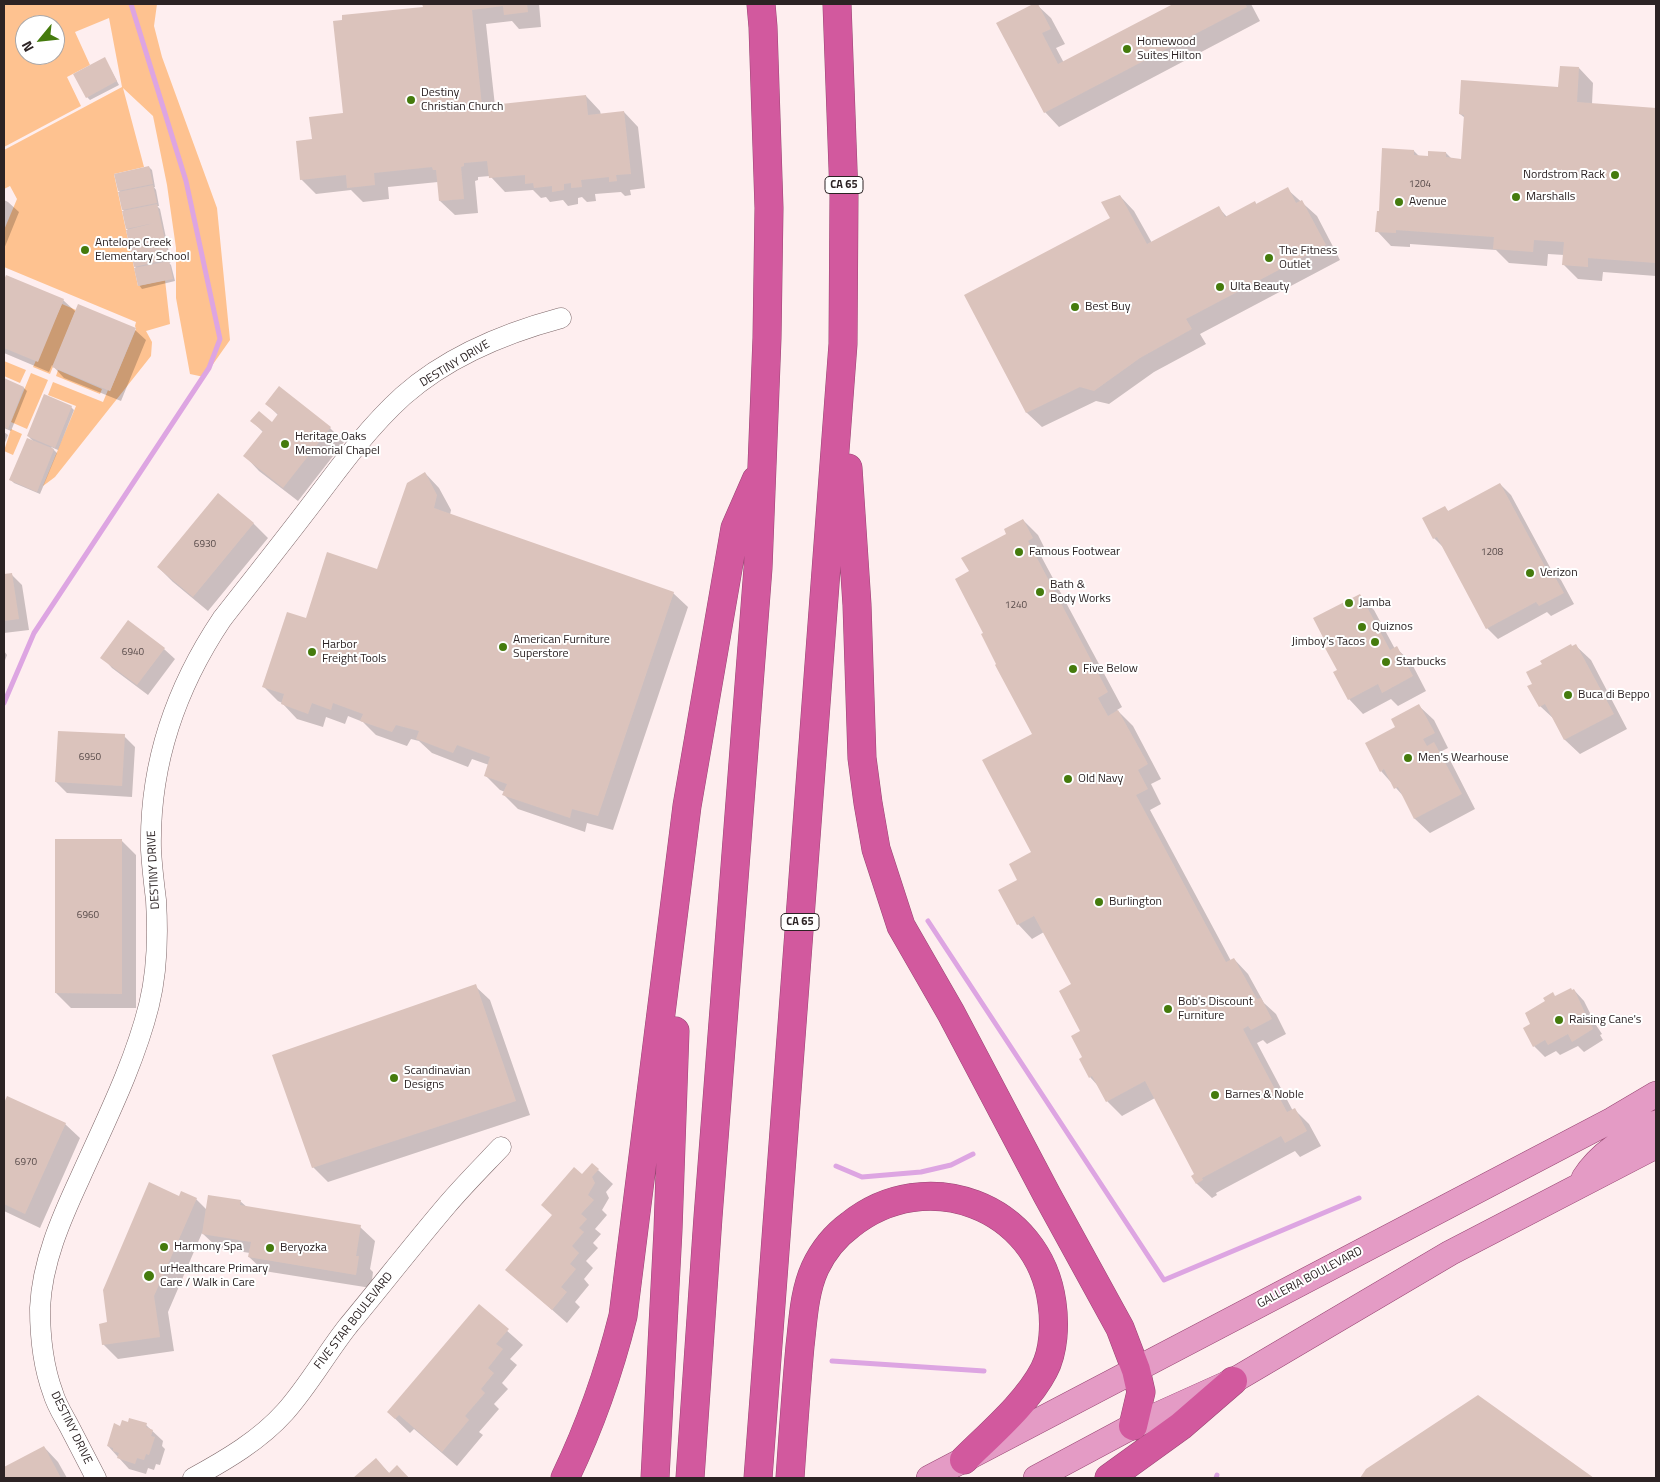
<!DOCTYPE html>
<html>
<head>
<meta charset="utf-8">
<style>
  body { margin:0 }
  #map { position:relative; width:1660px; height:1482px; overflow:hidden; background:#feeeef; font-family:"Titillium Web",sans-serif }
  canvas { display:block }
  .frame { position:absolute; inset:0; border:5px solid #2c2324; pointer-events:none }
  .north { position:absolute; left:15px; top:15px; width:50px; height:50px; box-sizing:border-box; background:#fff; border:1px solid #aba7a7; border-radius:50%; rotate:242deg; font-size:14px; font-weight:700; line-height:20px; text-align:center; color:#2c2324 }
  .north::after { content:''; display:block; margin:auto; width:18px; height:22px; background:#457b0d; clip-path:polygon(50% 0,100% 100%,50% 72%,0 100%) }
</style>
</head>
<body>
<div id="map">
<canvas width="1660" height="1482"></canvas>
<div class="frame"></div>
<div class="north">N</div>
</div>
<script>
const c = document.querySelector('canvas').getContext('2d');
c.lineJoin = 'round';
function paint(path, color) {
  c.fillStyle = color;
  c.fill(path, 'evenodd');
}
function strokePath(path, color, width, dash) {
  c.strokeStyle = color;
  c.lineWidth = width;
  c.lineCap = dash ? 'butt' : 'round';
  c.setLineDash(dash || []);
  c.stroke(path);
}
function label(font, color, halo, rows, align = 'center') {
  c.font = font + ' "Titillium Web",sans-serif';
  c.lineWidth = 4;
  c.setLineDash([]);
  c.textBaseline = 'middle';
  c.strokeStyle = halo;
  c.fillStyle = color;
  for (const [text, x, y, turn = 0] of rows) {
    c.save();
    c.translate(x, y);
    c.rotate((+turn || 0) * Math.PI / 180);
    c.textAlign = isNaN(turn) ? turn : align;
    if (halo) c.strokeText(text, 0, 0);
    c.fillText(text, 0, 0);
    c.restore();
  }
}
paint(new Path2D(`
  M4,4H157L154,26L162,57L217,208L230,340L204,377L190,374L176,298V248L167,185L153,116L123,88L144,167L114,174L138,286L165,280L170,324L146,331L152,342L151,356L55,477L43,486L76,406L48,395L53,382L103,402L108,390L110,391L136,329L135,326L136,322L4,267V230L17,199L10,186L4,189V150L122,87L109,18L75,32L90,65L67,77L81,106L4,147ZM25,25H55V55H25Z
  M62,304L76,310L50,374L33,367Z
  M4,361L26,370L20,383L4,376Z
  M58,370L102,389L100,394L56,376Z
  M31,373L48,380L27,429L11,422Z
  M11,429L22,434L13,455L4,451Z`), '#fec290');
paint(new Path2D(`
  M424,4H539L541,27L519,29L512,21L486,24L495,106L586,96L600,111L601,115L624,112L638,127L645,188L630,190L631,195L625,196L621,192L595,194L596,201L587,202L582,197L578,198V204L568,206L563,200L550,202L546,197L541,198L533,190L505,192L490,176L478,177V180L475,181L478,213L455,215L440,201L438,182L388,187L389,199L363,202L351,190L316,194L301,179L313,140L344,114L424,8Z
  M1036,4L1051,18L1065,44L1056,48L1064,63L1176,4H1251L1260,21L1059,127L1045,112L998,23Z
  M105,59L119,85L90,100L87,97Z
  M1579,68L1593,83L1592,104L1656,109V276L1603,272L1602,281L1578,279L1564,265V255L1548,254L1547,266L1509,263L1496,250L1410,244V247L1391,246L1377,231L1380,212L1414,151L1420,157L1429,158L1446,153L1452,159L1462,160L1465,118L1460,114L1560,88Z
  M149,167L152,170L155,187H154L156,190L159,206H157L160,209L171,262L169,263L171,265L175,281L142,289L139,285L128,230L127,229L125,212L123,210L116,174Z
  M1287,189L1317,216L1340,260L1200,334L1206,344L1154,372L1109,404L1096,401L1042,427L1027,413L966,296L1112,218L1120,196L1134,211L1152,243L1219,208L1227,217L1255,202L1257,205Z
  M4,200L8,202L19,212L4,249Z
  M7,276L63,300L76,312L135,330L146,340L121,401L64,378L52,365L49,372L4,353V284Z
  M4,380L24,388L27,391L11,431L4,428Z
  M267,404L330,428L344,442L298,501L259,471L245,456L263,432L252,421L272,423L278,415Z
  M71,407L74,410L58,450L51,447L57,453L40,494L14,483L11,480L34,442L28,436Z
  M4,432L8,435L4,445Z
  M425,473L439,488L451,510L450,515L673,593L688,607L613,830L587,823L585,832L518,809L504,795L505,792L500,790L485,775L489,765L472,759L468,767L432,753L419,741L411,739L407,746L376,735L363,722L348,716L345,724L326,717L323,727L297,719L282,703L278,701L264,687L306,619L378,570Z
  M1500,484L1511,495L1552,571L1561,580L1574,604L1551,616L1547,612L1498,639L1487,628L1444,548L1434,538L1445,508L1449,512Z
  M1023,520L1038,535L1047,553L1041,556L1122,707L1117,710L1133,726L1161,779L1151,784L1161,804L1150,810L1231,961L1234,959L1248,974L1264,1003L1276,1014L1286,1034L1267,1044L1263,1040L1257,1043L1293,1111L1295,1110L1309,1124L1321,1146L1300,1157L1295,1151L1216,1193L1217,1195L1212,1198L1197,1184L1193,1176L1196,1175L1155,1098L1122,1116L1107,1101L1099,1087L1090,1077L1084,1057L1082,1031L1073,985L1044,932L1032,939L1018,924V880L1033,852V734L985,633L971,572Z
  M253,523L268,538L208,611L173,582L158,567Z
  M11,574L22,585L29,630L4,633V575Z
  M1359,595L1374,610L1395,649L1396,648L1411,662L1426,691L1398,706L1391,699L1363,714L1349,699L1330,647Z
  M1576,646L1591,660L1627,729L1580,754L1565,740L1555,720L1540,706L1534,684L1544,664Z
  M164,649L175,659L148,695L112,668L102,657Z
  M4,651L7,655L4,663Z
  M1419,706L1434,720L1448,748L1442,751L1449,758L1475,809L1430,833L1415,819L1404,797L1381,771L1397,728Z
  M124,736L135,747L132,797L67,793L56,782Z
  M121,840L136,855V1008H71L56,993Z
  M475,986L490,1000L530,1115L328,1182L313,1167Z
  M1574,990L1584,1001L1596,1025L1602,1034L1600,1035L1603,1040L1584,1052L1578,1046L1560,1055L1556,1051L1545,1057L1534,1046L1532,1024Z
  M7,1098L65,1124L80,1138L40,1228L4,1211V1106Z
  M598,1170L613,1184L606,1192L609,1198L602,1210L607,1215L595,1229L601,1234L593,1243L598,1248L586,1261L593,1268L584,1279L589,1285L575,1302L580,1307L567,1323L507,1270L553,1216L582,1176Z
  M179,1197L196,1199L207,1210L240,1201L248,1208L360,1227L375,1241L370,1269L373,1272L371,1288L264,1271L249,1257L250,1253L218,1248L202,1233L168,1312L174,1351L118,1359L103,1344L108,1323Z
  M479,1306L523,1345L510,1359L517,1365L502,1383L508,1389L494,1404L499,1409L479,1432L483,1435L457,1466L414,1429L410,1433L388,1412Z
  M1478,1397L1592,1478H1361L1367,1470Z
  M146,1425L163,1441L162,1446L165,1449L160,1465L156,1464L154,1470L148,1468L146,1474L129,1469L108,1446L121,1427Z
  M44,1447L58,1462L67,1478H4V1468Z
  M376,1460L390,1474L397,1467L409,1478H355Z`), '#0003');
strokePath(new Path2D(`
  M4,703L34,633L209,368L220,339L186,181L131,4
  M928,921L1164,1280L1359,1198
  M836,1166L862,1177L921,1172L951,1165L973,1154
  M832,1361L984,1371
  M1216,1478L1217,1475`), '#dda5e2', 5);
paint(new Path2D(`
  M422,4H527L528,12L504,15L503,6L472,10L482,106L586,95L588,115L624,111L631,174L616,175L617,181L609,182V177L581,180L582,187L571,188V183L564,184V190L552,192V186L534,188L533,183L525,184V175L489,178L487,161L464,163V166L461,167L464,199L439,201L436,170H433L432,167L374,173L375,185L347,188L346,175L300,180L296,141L312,139L309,117L343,113L333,21L342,20V15L423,7Z
  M1033,4H1038L1051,29L1042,33L1058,64L1173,4H1245L1247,7L1044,113L996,23Z
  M105,57L117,81L86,98L73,74Z
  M1560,66L1579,67L1577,102L1656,108V263L1588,258V267L1562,265L1564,242L1534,240L1533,252L1493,249L1494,237L1396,230V233L1375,232L1377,211H1379L1382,148L1414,150V155L1428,156V151L1446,152V157L1461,159L1464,115L1459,114L1461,80L1558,87Z
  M149,166L153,184L118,191L114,174Z
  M153,185L157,203L122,210L118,192Z
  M1288,187L1296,203L1302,200L1326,245L1186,319L1192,329L1140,358L1094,391L1080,387L1026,413L964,295L1110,218L1101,202L1120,195L1147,244L1219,206L1225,217L1255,201L1256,204Z
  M157,204L165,240L130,248L126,230L154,223L126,229L122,211Z
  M165,242L169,259L134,267L130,249Z
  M169,261L173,279L138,286L134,268Z
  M6,275L64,299L38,362L4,348V280Z
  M78,304L136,328L110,391L52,367Z
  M4,378L24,387L8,429L4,427Z
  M279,386L331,427L283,488L243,456L263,431L250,421L259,411L272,422L278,414L265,404Z
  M44,394L72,406L55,448L27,436Z
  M27,438L54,449L37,492L9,480Z
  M425,472L437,495L434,508L674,592L598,816L572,809L570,818L502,795L507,784L484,776L490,757L457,745L453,753L416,739L419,731L396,725L392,732L360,721L363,714L333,703L331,710L312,703L308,714L281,704L284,694L262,687L287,612L306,618L327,552L377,569L407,483Z
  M1500,483L1547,570L1550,568L1564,593L1539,606L1536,602L1486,629L1437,537L1433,539L1422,518L1445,506L1448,511Z
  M218,493L254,523L193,597L157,567Z
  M1023,519L1033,538L1028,541L1108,692L1098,698L1108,716L1118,710L1148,764L1138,770L1148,789L1136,795L1226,962L1234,958L1257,999L1261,998L1272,1019L1251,1030L1248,1026L1243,1029L1287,1112L1295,1108L1307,1131L1285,1143L1281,1136L1202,1178L1203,1180L1196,1184L1191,1176L1194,1174L1145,1081L1106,1102L1092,1076L1089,1078L1079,1059L1082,1057L1071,1036L1080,1031L1059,991L1071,984L1034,916L1017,925L998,890L1017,880L1009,864L1031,852L982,760L1032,734L995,665L996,664L981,634L983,633L955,579L969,571L961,558L1006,534L1004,529Z
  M12,573L19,619L4,621V574Z
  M1360,594L1390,650L1397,646L1413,676L1382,693L1378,684L1348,700L1333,672L1337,670L1325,648L1328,647L1313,618Z
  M128,620L165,648L137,685L100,658Z
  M1571,644L1572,646L1576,644L1614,714L1564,740L1545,704L1539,707L1527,686L1532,684L1526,672L1542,664L1540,661Z
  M1419,704L1435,733L1423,739L1427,746L1434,742L1462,794L1414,819L1398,787L1394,789L1384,769L1380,772L1365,743L1395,727L1391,719Z
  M58,731L125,734L122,786L55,782Z
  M55,839H122V994L55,993Z
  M476,984L516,1101L312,1168L272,1055Z
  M1571,988L1572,990L1574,989L1587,1017L1589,1016L1592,1023L1591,1024L1593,1029L1572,1042L1568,1034L1548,1045L1545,1040L1533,1047L1523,1028L1530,1024L1525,1013L1545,1001L1543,998L1553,992L1555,996Z
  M7,1096L66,1123L25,1214L4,1204V1103Z
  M592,1163L599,1169L592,1177L595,1183L588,1195L594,1200L581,1214L587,1219L579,1228L584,1232L572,1246L579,1253L570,1264L576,1269L561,1287L567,1292L552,1310L505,1270L552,1215L541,1205L574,1167L582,1174Z
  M149,1182L179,1196L181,1191L197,1198L154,1296L160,1337L102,1345L99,1324L107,1322L103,1290Z
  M208,1195L241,1200L240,1205L361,1225L356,1256H359L356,1275L248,1257L251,1242L202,1234Z
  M479,1304L509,1329L496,1344L503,1349L488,1368L494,1373L481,1389L485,1393L465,1416L469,1420L442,1452L399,1415L395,1419L387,1412Z
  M1478,1395L1594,1478H1360L1366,1469Z
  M129,1418L147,1423L146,1427L153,1430L151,1436L155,1437L149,1455L146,1454L144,1460L137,1458L135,1464L117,1458L119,1453L113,1451V1448L107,1446L114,1423L120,1426L122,1420L128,1422Z
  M44,1446L61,1478H4V1467Z
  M376,1458L389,1473L397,1465L409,1478H353Z`), '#dbc3bc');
const minor = new Path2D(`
  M96,1478C87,1461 78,1443 69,1426C63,1415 56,1404 53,1393C43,1366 40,1337 40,1308C42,1262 61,1219 80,1178C105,1122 134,1065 149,1005C157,973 158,933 156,900C154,884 152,867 151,850C149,765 175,689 222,619C254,578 286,538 317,497C344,461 370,426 403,396C447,357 505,333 561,318
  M193,1478C226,1460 260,1440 285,1412C309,1385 326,1354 348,1326C381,1286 413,1245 447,1205C464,1185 483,1166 501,1147`);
const major = new Path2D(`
  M1584,1178C1602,1150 1628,1138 1656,1123
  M929,1478L1612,1120L1656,1094
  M1036,1478L1133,1426L1233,1381L1450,1253L1656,1146`);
const highway = new Path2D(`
  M848,468L857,605L862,758L868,803L876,849L901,926L951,1013L1047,1195L1120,1328L1136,1370L1141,1392L1133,1426
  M565,1478C590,1426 609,1372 623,1316L687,806L735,528L756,480
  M655,1478L668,1230L675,1031
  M690,1478L708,1217L758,568L767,338L769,208L763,27L761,4
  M758,1478L843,344L844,196L837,4
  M790,1478C793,1434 796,1390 800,1346C803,1321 804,1292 815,1268C823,1251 835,1236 850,1225C926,1164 1039,1205 1052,1303C1055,1324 1054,1351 1044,1370C1027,1403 990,1434 964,1460
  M1109,1478L1181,1426L1233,1381`);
strokePath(minor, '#7b6466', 21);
strokePath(major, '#984673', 26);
strokePath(highway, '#984673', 29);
strokePath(minor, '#fff', 20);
strokePath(major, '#e49bc5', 25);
strokePath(highway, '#d2599e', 28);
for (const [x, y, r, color] of [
  [1127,49,5,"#457b0d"],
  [411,100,5,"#457b0d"],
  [1615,175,5,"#457b0d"],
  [1516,197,5,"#457b0d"],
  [1399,202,5,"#457b0d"],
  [85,250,5,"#457b0d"],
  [1269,258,5,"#457b0d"],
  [1220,287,5,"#457b0d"],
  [1075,307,5,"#457b0d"],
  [285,444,5,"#457b0d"],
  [1019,552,5,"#457b0d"],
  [1530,573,5,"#457b0d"],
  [1040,592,5,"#457b0d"],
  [1349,603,5,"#457b0d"],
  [1362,627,5,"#457b0d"],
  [1375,642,5,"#457b0d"],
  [503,647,5,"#457b0d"],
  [312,652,5,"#457b0d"],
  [1386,662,5,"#457b0d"],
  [1073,669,5,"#457b0d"],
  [1568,695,5,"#457b0d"],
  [1408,758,5,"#457b0d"],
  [1068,779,5,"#457b0d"],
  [1099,902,5,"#457b0d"],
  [1168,1009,5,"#457b0d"],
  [1559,1020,5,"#457b0d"],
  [394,1078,5,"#457b0d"],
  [1215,1095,5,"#457b0d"],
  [164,1247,5,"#457b0d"],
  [270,1248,5,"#457b0d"],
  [149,1276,6,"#457b0d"]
]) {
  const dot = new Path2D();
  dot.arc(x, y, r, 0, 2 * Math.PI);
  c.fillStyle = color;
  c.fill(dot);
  strokePath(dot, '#fff', 2);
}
label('10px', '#584b4a', null, [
  ["1204",1420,185],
  ["6930",205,545],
  ["1208",1492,553],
  ["1240",1016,606],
  ["6940",133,653],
  ["6950",90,758],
  ["6960",88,916],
  ["6970",26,1163]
]);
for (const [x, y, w] of [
  [844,185,38],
  [800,922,38]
]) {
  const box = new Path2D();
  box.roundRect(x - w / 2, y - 8.5, w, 17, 4);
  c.fillStyle = '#fff';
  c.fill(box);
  strokePath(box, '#2c2324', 1);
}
label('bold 11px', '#2c2324', null, [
  ["CA 65",844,185],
  ["CA 65",800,922]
]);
label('12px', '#2c2324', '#fff', [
  ["Homewood",1137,42],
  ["Suites Hilton",1137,56],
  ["Destiny",421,93],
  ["Christian Church",421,107],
  ["Nordstrom Rack",1605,175,"right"],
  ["Marshalls",1526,197],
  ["Avenue",1409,202],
  ["Antelope Creek",95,243],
  ["Elementary School",95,257],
  ["The Fitness",1279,251],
  ["Outlet",1279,265],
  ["Ulta Beauty",1230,287],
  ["Best Buy",1085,307],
  ["Heritage Oaks",295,437],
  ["Memorial Chapel",295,451],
  ["Famous Footwear",1029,552],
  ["Verizon",1540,573],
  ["Bath &",1050,585],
  ["Body Works",1050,599],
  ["Jamba",1359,603],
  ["Quiznos",1372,627],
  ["American Furniture",513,640],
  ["Superstore",513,654],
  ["Jimboy's Tacos",1365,642,"right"],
  ["Harbor",322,645],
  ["Freight Tools",322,659],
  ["Starbucks",1396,662],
  ["Five Below",1083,669],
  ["Buca di Beppo",1578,695],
  ["Men's Wearhouse",1418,758],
  ["Old Navy",1078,779],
  ["Burlington",1109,902],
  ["Bob's Discount",1178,1002],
  ["Furniture",1178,1016],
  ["Raising Cane's",1569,1020],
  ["Scandinavian",404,1071],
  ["Designs",404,1085],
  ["Barnes & Noble",1225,1095],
  ["Harmony Spa",174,1247],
  ["Beryozka",280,1248],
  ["urHealthcare Primary",160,1269],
  ["Care / Walk in Care",160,1283]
], 'left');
label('12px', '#2c2324', '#fff', [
  ["DESTINY DRIVE",455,364,-31],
  ["DESTINY DRIVE",154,870,-93],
  ["GALLERIA BOULEVARD",1310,1278,-28],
  ["FIVE STAR BOULEVARD",354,1321,-52],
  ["DESTINY DRIVE",71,1428,64]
]);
</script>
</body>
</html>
